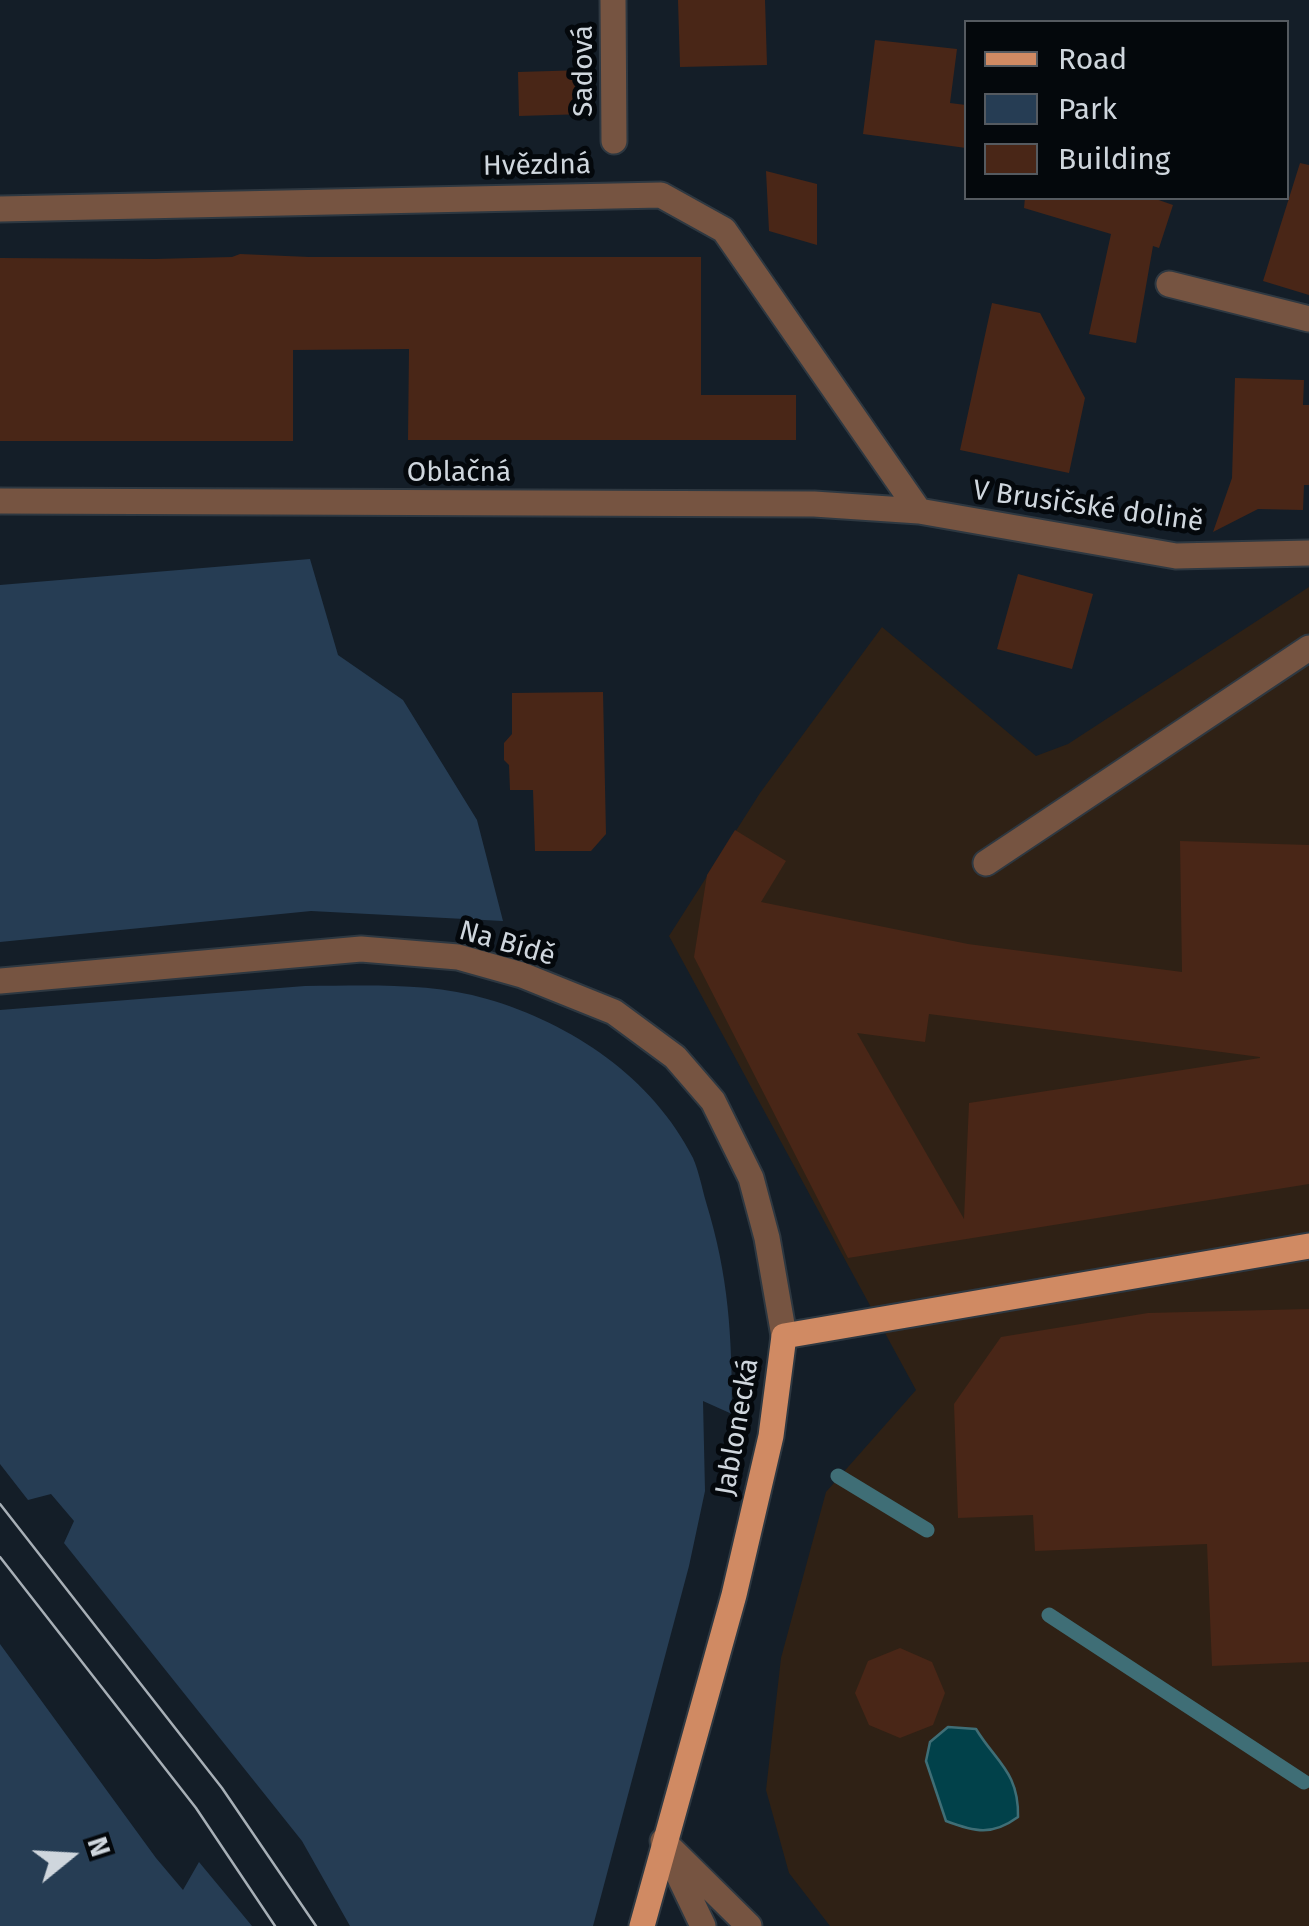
<!DOCTYPE html>
<html>
<head>
<meta charset="utf-8">
<style>
  body { margin:0 }
  #map { position:relative; width:1309px; height:1926px; overflow:hidden; background:#141e28; font-family:"Fira Sans",sans-serif }
  canvas { display:block }
  .legend { position:absolute; left:964px; top:20px; width:325px; height:180px; box-sizing:border-box; background:#04080c; border:2px solid #555a60; margin:0; padding:12px 18px; list-style:none; font-size:30px; color:#cfd6dd }
  .legend li { display:flex; align-items:center; gap:20px; height:50px }
  .legend b { width:50px; border:2px solid #555a60 }
  .north { position:absolute; left:20px; top:1806px; width:100px; height:100px; -webkit-text-stroke:8px #04080c; paint-order:stroke; rotate:72deg; font-size:28px; font-weight:700; line-height:40px; text-align:center; color:#cfd6dd }
  .north::after { content:''; display:block; margin:auto; width:35px; height:45px; background:#cfd6dd; clip-path:polygon(50% 0,100% 100%,50% 72%,0 100%) }
</style>
</head>
<body>
<div id="map">
<canvas width="1309" height="1926"></canvas>
<ul class="legend">
<li><b style="height:12px;background:#d08a63"></b>Road</li>
<li><b style="height:28px;background:#263d54"></b>Park</li>
<li><b style="height:28px;background:#492617"></b>Building</li>
</ul>
<div class="north">N</div>
</div>
<script>
const c = document.querySelector('canvas').getContext('2d');
c.lineJoin = 'round';
function paint(path, color) {
  c.fillStyle = color;
  c.fill(path, 'evenodd');
}
function strokePath(path, color, width, dash) {
  c.strokeStyle = color;
  c.lineWidth = width;
  c.lineCap = dash ? 'butt' : 'round';
  c.setLineDash(dash || []);
  c.stroke(path);
}
function label(font, color, halo, rows, align = 'center') {
  c.font = font + ' "Fira Sans",sans-serif';
  c.lineWidth = 10;
  c.setLineDash([]);
  c.textBaseline = 'middle';
  c.strokeStyle = halo;
  c.fillStyle = color;
  for (const [text, x, y, turn = 0] of rows) {
    c.save();
    c.translate(x, y);
    c.rotate((+turn || 0) * Math.PI / 180);
    c.textAlign = isNaN(turn) ? turn : align;
    if (halo) c.strokeText(text, 0, 0);
    c.fillText(text, 0, 0);
    c.restore();
  }
}
paint(new Path2D(`
  M1309,587V1926H830L789,1873L766,1790L781,1658L826,1492L916,1390L669,936L760,793L882,627L1036,756L1068,744Z`), '#2f2115');
paint(new Path2D(`
  M310,559L338,655L403,700L477,820L503,921L311,911L0,942V585Z
  M305,986C364,986 429,982 487,999C571,1023 653,1078 693,1158C699,1172 702,1188 706,1202C729,1277 732,1336 732,1414L703,1401L705,1491L689,1566L593,1926H350L302,1841L64,1543L74,1521L51,1494L28,1500L0,1464V1010Z
  M0,1644L156,1858L183,1890L199,1862L252,1926H0Z`), '#263d54');
const water = new Path2D(`
  M948,1727L976,1729C996,1762 1019,1772 1018,1817C992,1836 975,1832 946,1821L926,1761L930,1742Z`);
paint(water, '#01414a');
strokePath(water, '#3f6e76', 2.5);
strokePath(new Path2D(`
  M838,1476L927,1530
  M1049,1615L1304,1782`), '#3f6e76', 15);
paint(new Path2D(`
  M678,0H765L767,65L680,67Z
  M875,40L957,49L950,103L966,105V148L863,134Z
  M585,70L586,114L519,116L518,72Z
  M1300,163L1309,165V295L1263,281Z
  M766,171L817,184V245L769,231Z
  M1025,198H1153L1173,205L1159,248L1153,246L1136,343L1089,334L1111,234L1024,208Z
  M240,254L309,257H701V395H796V440H408L409,349L293,350V441H0V258L155,259L232,257Z
  M992,303L1040,313L1085,398L1069,473L960,450Z
  M1235,378L1304,380L1303,405H1309V485H1304L1303,510L1258,509L1213,532L1232,478Z
  M1018,574L1093,594L1072,669L997,649Z
  M603,692L606,834L591,851H535L533,790H510L509,765L504,760V743L512,734V693Z
  M735,830L786,861L761,902L968,944L1182,972L1180,841L1309,845V1184L848,1258L694,957L707,875ZM929,1014L1260,1057V1058L969,1103L964,1219L857,1033L925,1042Z
  M1309,1309V1662L1212,1666L1207,1544L1035,1551L1033,1515L958,1518L954,1404L1001,1337L1148,1313Z
  M900,1648L932,1662L945,1693L933,1725L900,1738L869,1725L855,1693L868,1661Z`), '#492617');
const minor = new Path2D(`
  M613,0L614,141
  M0,209L661,195L724,230L919,511
  M1169,284L1309,319
  M0,501L814,504L919,511L1176,556L1309,553
  M986,863L1309,648
  M0,981L361,949L458,957L522,975L614,1012L675,1057L713,1101L751,1178L767,1238L784,1336
  M663,1841L749,1926
  M671,1859L703,1926`);
const major = new Path2D(`
  M642,1926L734,1595L771,1436L784,1336L1309,1246`);
strokePath(minor, '#2e3841', 29);
strokePath(major, '#2e3841', 29);
strokePath(minor, '#765441', 25);
strokePath(major, '#d08a63', 25);
strokePath(new Path2D(`
  M0,1504L222,1788L316,1926
  M0,1557L196,1808L275,1926`), '#a7afb6', 2.5);
label('28px', '#cfd6dd', '#04080c', [
  ["Sadová",584,71,-90],
  ["Hvězdná",537,166,-1],
  ["Oblačná",459,473],
  ["V Brusičské dolině",1088,507,8],
  ["Na Bídě",507,944,16],
  ["Jablonecká",738,1427,-80]
]);
</script>
</body>
</html>
